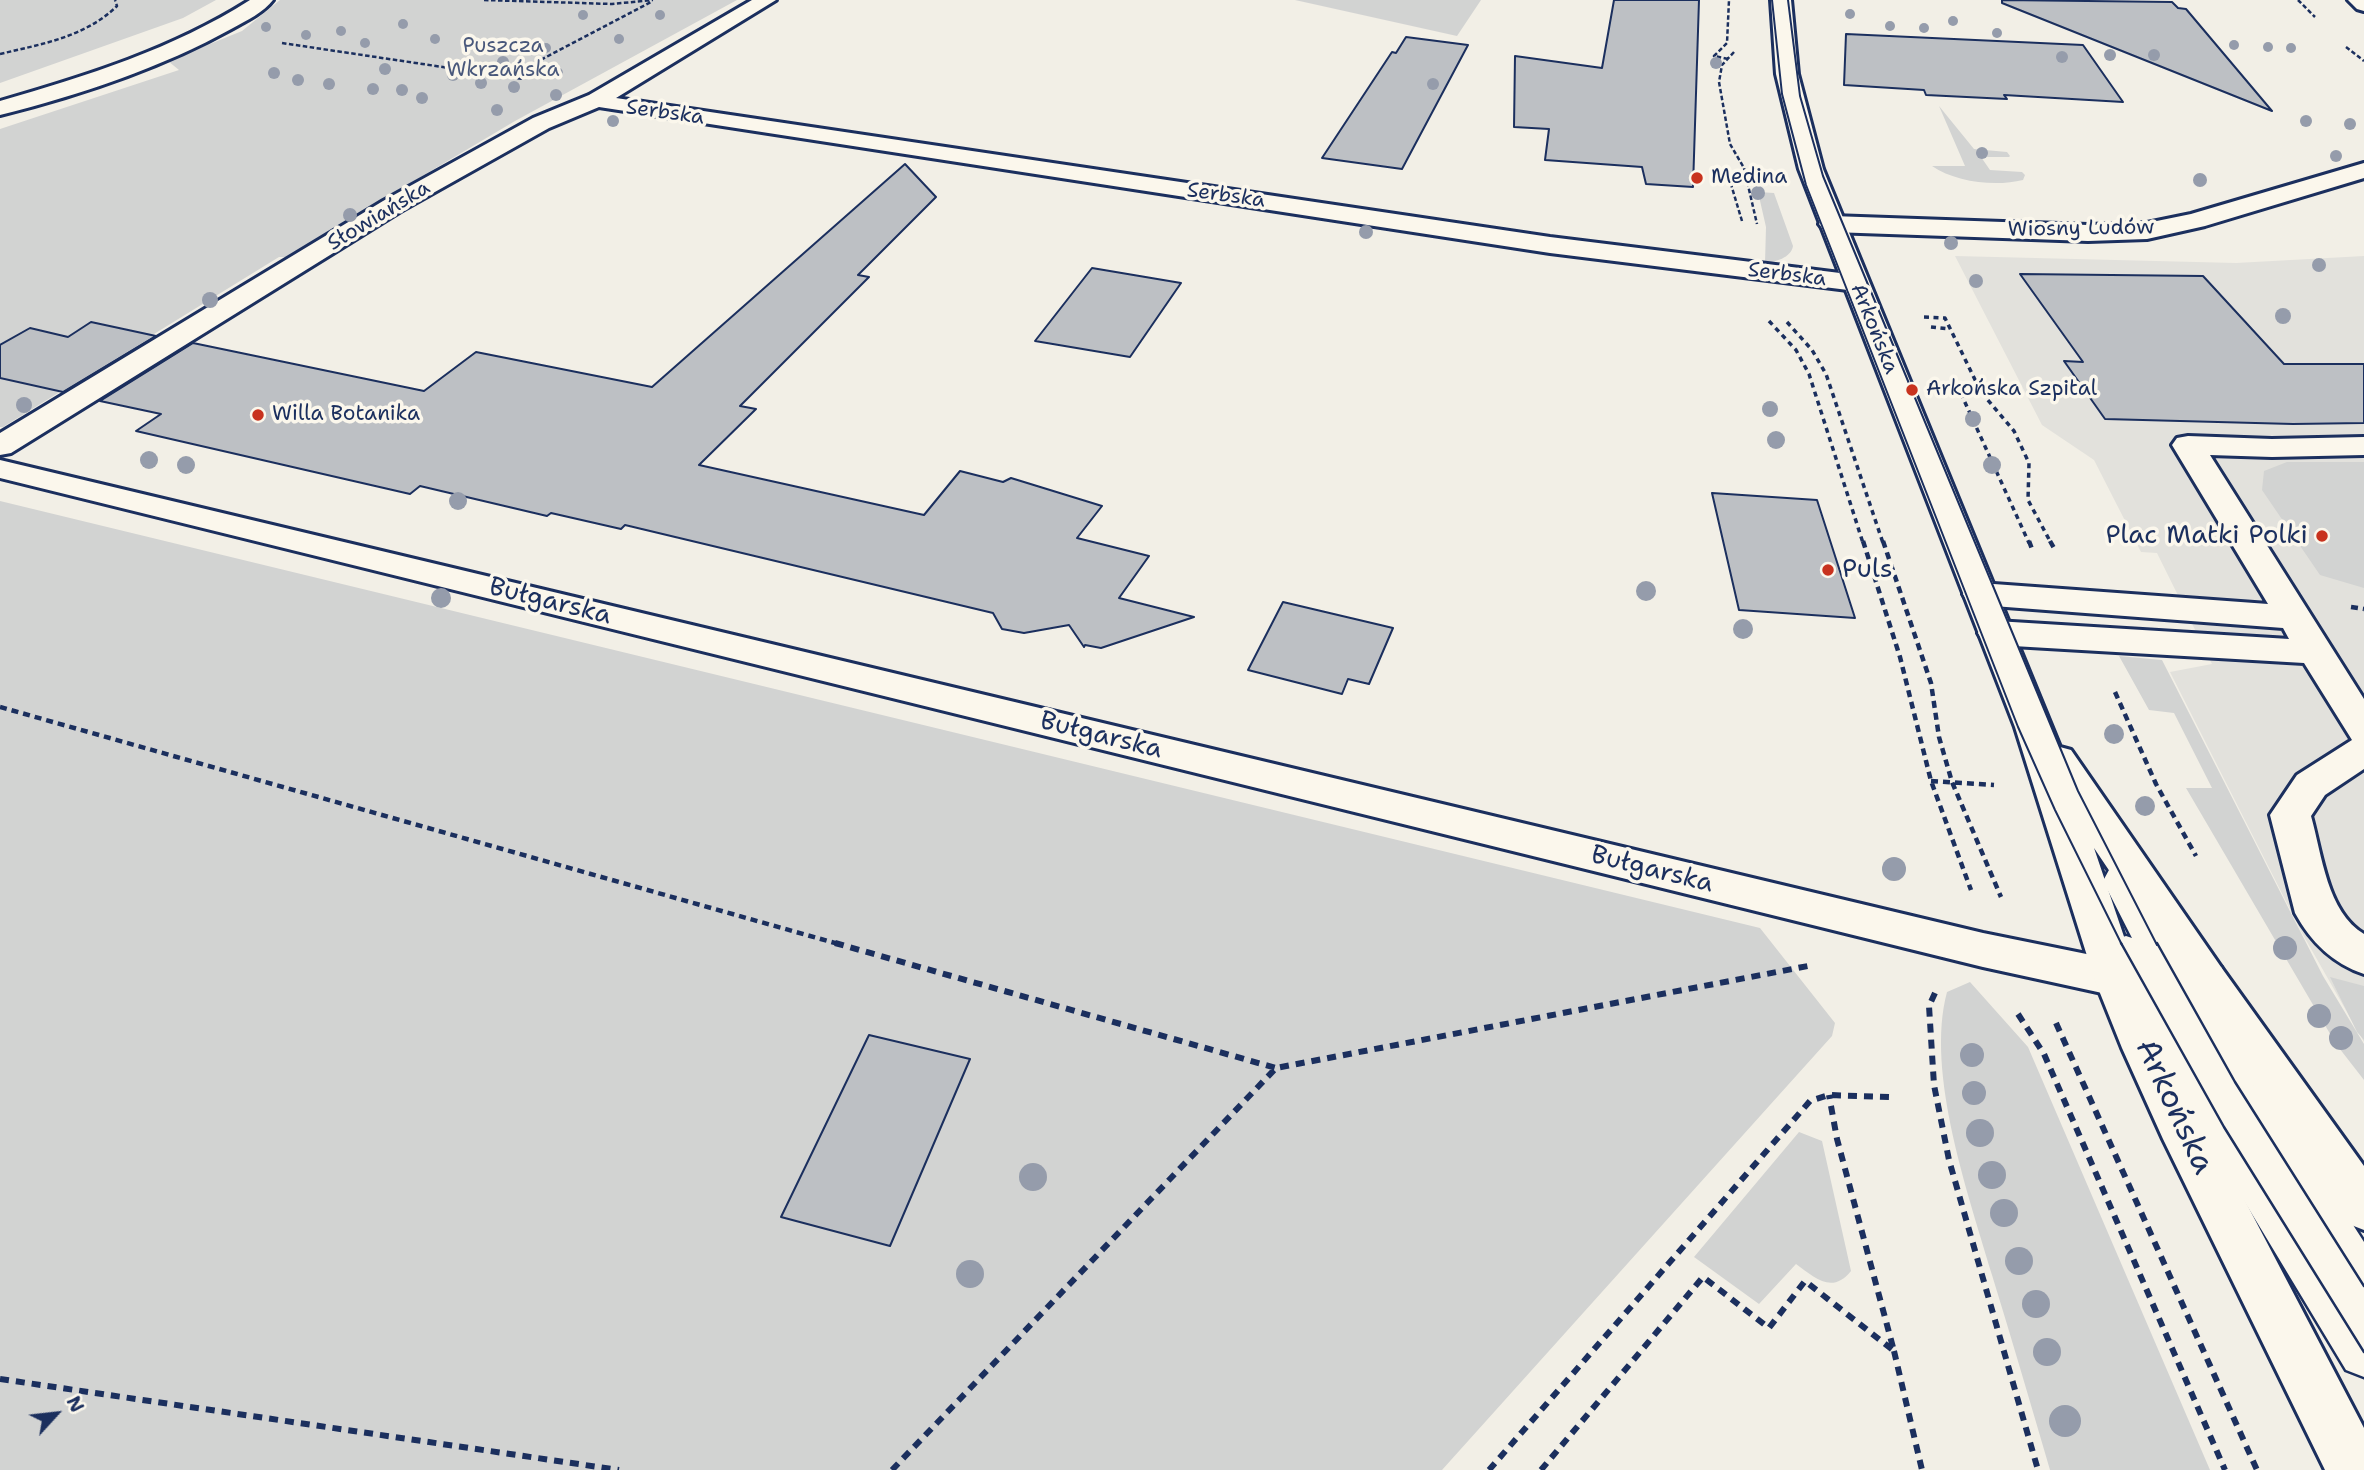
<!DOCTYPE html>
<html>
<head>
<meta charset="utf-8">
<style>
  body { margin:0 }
  #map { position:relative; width:2364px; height:1470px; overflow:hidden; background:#f2efe6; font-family:"Shantell Sans",sans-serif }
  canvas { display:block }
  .north { position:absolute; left:21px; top:1379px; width:70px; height:70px; -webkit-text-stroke:5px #fbf7ec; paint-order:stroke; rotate:63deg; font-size:19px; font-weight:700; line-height:28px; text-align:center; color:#1b2f5e }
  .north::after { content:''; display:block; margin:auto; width:24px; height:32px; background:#1b2f5e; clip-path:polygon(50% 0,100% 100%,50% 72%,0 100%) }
</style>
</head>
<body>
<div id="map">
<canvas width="2364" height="1470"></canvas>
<div class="north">N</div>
</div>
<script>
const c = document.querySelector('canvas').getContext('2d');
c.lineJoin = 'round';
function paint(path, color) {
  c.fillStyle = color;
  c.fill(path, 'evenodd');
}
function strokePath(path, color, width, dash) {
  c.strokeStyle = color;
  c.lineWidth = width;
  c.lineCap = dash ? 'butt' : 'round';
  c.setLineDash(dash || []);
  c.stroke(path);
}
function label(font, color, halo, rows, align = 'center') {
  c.font = font + ' "Shantell Sans",sans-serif';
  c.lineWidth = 7;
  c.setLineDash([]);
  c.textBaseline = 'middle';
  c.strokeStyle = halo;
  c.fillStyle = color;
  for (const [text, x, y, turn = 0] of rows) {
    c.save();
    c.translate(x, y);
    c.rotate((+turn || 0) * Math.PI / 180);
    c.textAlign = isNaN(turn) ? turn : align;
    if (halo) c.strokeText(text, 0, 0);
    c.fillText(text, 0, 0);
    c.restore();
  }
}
paint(new Path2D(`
  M1955,256L2236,263L2364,256V1042L2302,933L2170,672L2212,664L2157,553L2141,552L2094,460L2042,425Z`), '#e2e1dc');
paint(new Path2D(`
  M0,0H216L183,18L0,83Z
  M280,0H737L515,121L286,257H279L3,427H0V129L179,70L168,61L242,31Z
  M1295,0H1481L1457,36Z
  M1939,106L1974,149L2007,152L2010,156L2009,157H1981L1990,170L2022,172L2025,175L2023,180C1995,187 1955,182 1932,166H1965Z
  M1758,192L1774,193L1793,246C1791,258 1775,262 1765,263L1766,227Z
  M2287,462H2364V588L2320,575L2262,490L2264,471Z
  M0,501L1760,928L1835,1023L1832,1036L1442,1470H0Z
  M2119,656L2162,660L2323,976L2364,1044V1080L2336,1044L2186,788H2212L2174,713L2149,710Z
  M2330,977L2364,986V1040L2357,1032Z
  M1970,982L2028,1047L2210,1470H2050C2031,1405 2012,1340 1992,1275C1969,1196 1925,1073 1947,992Z
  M1799,1132L1822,1141L1851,1271C1832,1295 1814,1277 1796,1264L1759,1304L1694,1257Z`), '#d2d3d2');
const building = new Path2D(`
  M1614,0H1699L1693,187L1646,184L1642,167L1545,160L1549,129L1514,127L1515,56L1602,68Z
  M2002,0L2172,2L2178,8L2186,9L2272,111L2002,3Z
  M1846,34L2083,45L2123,102L2004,95L2007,99L1926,95L1924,90L1844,85Z
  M1406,37L1468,45L1402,169L1322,158L1392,52L1396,53Z
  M905,164L936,197L858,275L869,277L740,406L756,409L699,465L924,515L960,471L1003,482L1011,478L1102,506L1077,538L1149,556L1119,598L1194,617L1101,648L1085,645L1084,647L1069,625L1024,633L1002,629L993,613L625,525L621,529L551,513L547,516L420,486L410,494L136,431L161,414L100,401L193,343L424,391L476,352L652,387Z
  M1092,268L1181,283L1130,357L1035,341Z
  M2020,274L2203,276L2284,364H2364V423L2293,424L2105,419L2064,361L2083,362Z
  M91,322L156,336L63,392L0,378V345L30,328L68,337Z
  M1712,493L1817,500L1855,618L1739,610Z
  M1283,602L1393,628L1369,684L1348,679L1342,694L1248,670Z
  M869,1035L970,1059L890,1246L781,1217Z`);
paint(building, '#bdc0c4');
strokePath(building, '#1b2f5e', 2);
const lane = new Path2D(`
  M2123,866L2137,870L2223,1023L2364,1242V1377L2346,1370L2208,1141L2105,953L2111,941L2126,936L2132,938L2103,881L2109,870Z`);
const street = new Path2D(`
  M250,0H273C264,12 246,21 233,28C161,68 80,95 0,115V101C87,76 173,49 250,0Z
  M752,0H776L616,98L1550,237L1856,275L1866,277L1869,283L1866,289L1856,291L1550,253L599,107L549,128L401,211L11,453L0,455V433L383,201L533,118L589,95Z
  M2348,0H2364V11L2357,9Z
  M2364,163V178L2205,226L2147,239L2088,241L1832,232L1823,229L1819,224L1823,219L1832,216L2088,225L2147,223L2191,214Z
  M2188,436L2272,439L2364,437V455L2272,457L2210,455L2364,699V769L2325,795L2311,816C2322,855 2327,912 2364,934V974C2332,963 2311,942 2295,913L2270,815L2297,775L2352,740L2304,663L1996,645L1983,641L1978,633L1983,625L1996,621L2289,639L2283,628L1980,605L1968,602L1963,594L1968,586L1980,583L2268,604L2172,445L2177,438Z
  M0,460L1983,933L2116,960L2205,962L2221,967L2227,980L2221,993L2205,998L2116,996L1983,967L0,478Z`);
const secondary = new Path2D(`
  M1771,0H1791L1798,74L1823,169L2060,747L2071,750L2221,967L2364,1166V1230L2346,1223L2094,848L2138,978L2168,1048L2197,1109L2364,1428V1470H2325L2163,1139L2122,1048L2094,978L2015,727L1799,169L1776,74Z`);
strokePath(lane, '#1b2f5e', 5);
strokePath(street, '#1b2f5e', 6);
strokePath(secondary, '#1b2f5e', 6);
strokePath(new Path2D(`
  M484,0L612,4L653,0
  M2298,0L2315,17
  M282,43L523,79
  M2346,47L2364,61
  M1734,52L1722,65L1719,82L1730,144L1744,168L1757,224
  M0,54C42,44 85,37 117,6L115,0
  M1728,59L1714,56L1727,43L1729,0
  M510,76L651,2
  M1742,221L1730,181L1764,183`), '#1b2f5e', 2.5, [4.5, 2.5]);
strokePath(new Path2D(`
  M1924,317L1945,318L1981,392L2014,431L2029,463L2028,500L2051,543
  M1769,321L1796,350L1809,374L1863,543
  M1787,322L1812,350L1826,374L1883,543
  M1931,327L1949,329
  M1953,376L2029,543`), '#1b2f5e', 3.5, [5, 4.5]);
strokePath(new Path2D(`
  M1863,541L1900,657L1931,781L1971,890
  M1883,541L1931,683L1939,737L1952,782L2001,897
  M2029,541L2032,549
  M2050,541L2054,548
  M2351,607L2364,609
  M2115,692L2156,784L2196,856
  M0,707L842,945
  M1931,781L1994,785`), '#1b2f5e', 4.5, [7, 5]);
strokePath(new Path2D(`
  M835,943L1276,1068
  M1935,993L1929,1006L1934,1085L1949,1160L2038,1470
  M2018,1014L2044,1054L2225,1470
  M2056,1023L2257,1470
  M1894,1351L1922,1470
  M0,1379L619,1470
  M892,1470L1276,1068L1808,966
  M1489,1470L1810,1101L1829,1095L1889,1097
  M1541,1470L1703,1277L1769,1328L1805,1281L1894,1351L1837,1139L1829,1095`), '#1b2f5e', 6, [9, 7]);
paint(lane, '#fbf7ec');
paint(street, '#fbf7ec');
paint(secondary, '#fbf7ec');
strokePath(new Path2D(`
  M1772,0L1782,94L1806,185L2018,727L2055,810L2122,945
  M1788,0L1800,96L1823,176L2078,791L2157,945`), '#1b2f5e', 2);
strokePath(new Path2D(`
  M2121,943L2224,1127L2364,1352
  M2157,943L2235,1082L2364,1286`), '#1b2f5e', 2.5);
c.fillStyle = '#959cab';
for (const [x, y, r] of [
  [1850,14,5],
  [583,15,5],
  [660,15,5],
  [1953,21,5],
  [403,24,5],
  [1890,26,5],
  [266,27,5],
  [1924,28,5],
  [341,31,5],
  [1997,33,5],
  [306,35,5],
  [435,39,5],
  [619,39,5],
  [365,43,5],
  [2234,45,5],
  [2268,47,5],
  [546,48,5],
  [2291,48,5],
  [2110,55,6],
  [2154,55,6],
  [2062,57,6],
  [503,62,6],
  [1716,63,6],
  [385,69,6],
  [274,73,6],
  [557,73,6],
  [453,75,6],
  [298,80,6],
  [481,83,6],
  [329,84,6],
  [1433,84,6],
  [514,87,6],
  [373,89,6],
  [402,90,6],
  [556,95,6],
  [422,98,6],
  [497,110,6],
  [613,121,6],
  [2306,121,6],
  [2350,124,6],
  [1982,153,6],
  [2336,156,6],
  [2200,180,7],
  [1758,193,7],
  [350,215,7],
  [1366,232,7],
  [1951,243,7],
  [2319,265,7],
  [1976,281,7],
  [210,300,8],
  [2283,316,8],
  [24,405,8],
  [1770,409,8],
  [1973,419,8],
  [1776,440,9],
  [149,460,9],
  [186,465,9],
  [1992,465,9],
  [458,501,9],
  [1646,591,10],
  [441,598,10],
  [1743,629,10],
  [2114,734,10],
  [2145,806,10],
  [1894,869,12],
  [2285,948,12],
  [2319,1016,12],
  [2341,1038,12],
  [1972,1055,12],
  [1974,1093,12],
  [1980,1133,14],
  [1992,1175,14],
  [1033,1177,14],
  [2004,1213,14],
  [2019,1261,14],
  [970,1274,14],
  [2036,1304,14],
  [2047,1352,14],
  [2065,1421,16]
]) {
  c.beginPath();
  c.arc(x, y, r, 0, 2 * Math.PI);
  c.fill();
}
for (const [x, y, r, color] of [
  [1697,178,7,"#c8321e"],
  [1912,390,7,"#c8321e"],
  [258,415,7,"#c8321e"],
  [2322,536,7,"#c8321e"],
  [1828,570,7,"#c8321e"]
]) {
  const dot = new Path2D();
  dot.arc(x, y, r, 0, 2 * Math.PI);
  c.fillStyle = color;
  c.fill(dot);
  strokePath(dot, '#fbf7ec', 2.5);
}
label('21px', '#49587b', '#fbf7ec', [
  ["Puszcza",503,47],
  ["Wkrzańska",503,71]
]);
label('21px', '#1b2f5e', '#fbf7ec', [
  ["Serbska",665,113,8],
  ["Serbska",1226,196,8],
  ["Słowiańska",379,216,-31],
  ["Wiosny Ludów",2081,229,-1],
  ["Serbska",1787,275,7],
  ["Arkońska",1874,329,68]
]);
label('21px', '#1b2f5e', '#fbf7ec', [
  ["Medina",1711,178],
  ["Arkońska Szpital",1926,390],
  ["Willa Botanika",272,415]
], 'left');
label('26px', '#1b2f5e', '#fbf7ec', [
  ["Plac Matki Polki",2308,536],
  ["Puls",1842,570,"left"]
], 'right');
label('26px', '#1b2f5e', '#fbf7ec', [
  ["Bułgarska",550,602,14],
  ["Bułgarska",1101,736,14],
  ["Bułgarska",1652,870,14]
]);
label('32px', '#1b2f5e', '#fbf7ec', [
  ["Arkońska",2174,1107,65]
]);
</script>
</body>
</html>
